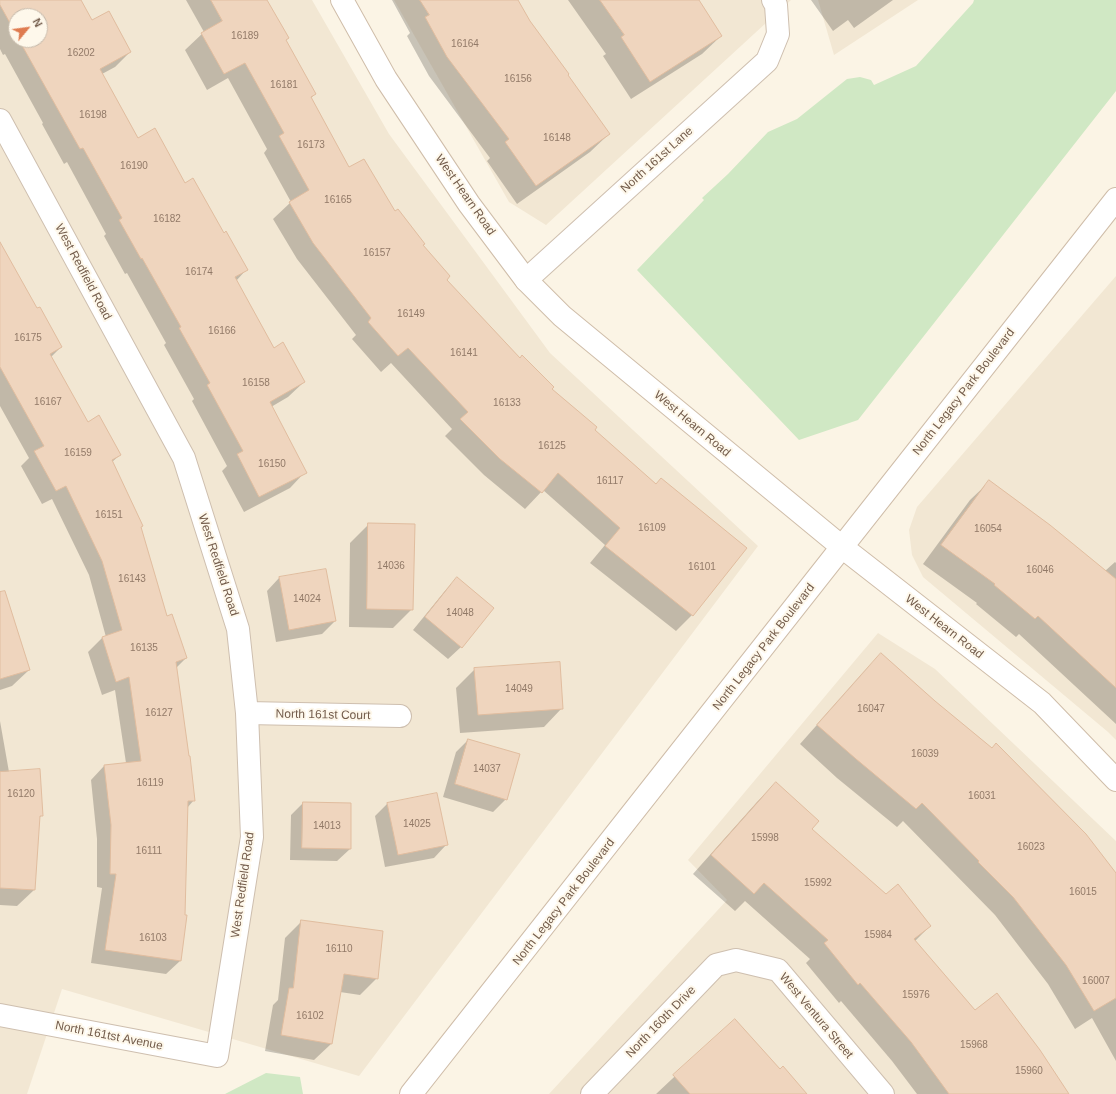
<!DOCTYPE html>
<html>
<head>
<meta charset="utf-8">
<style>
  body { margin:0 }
  #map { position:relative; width:1116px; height:1094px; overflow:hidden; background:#fbf4e5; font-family:Helvetica,sans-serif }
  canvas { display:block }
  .north { position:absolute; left:8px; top:8px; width:40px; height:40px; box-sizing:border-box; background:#fef8eb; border:1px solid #c6baab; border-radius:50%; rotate:61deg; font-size:11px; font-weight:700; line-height:16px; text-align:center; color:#735c4b }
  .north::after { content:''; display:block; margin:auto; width:14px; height:18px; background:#df7b4f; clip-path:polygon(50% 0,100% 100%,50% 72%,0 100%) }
</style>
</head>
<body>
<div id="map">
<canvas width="1116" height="1094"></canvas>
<div class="north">N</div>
</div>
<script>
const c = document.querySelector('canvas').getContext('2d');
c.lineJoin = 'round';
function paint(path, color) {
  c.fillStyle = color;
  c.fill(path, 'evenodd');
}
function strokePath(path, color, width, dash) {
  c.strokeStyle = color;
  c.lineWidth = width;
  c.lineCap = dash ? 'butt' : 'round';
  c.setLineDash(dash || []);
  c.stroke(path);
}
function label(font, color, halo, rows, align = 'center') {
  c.font = font + ' Helvetica,sans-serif';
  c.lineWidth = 4;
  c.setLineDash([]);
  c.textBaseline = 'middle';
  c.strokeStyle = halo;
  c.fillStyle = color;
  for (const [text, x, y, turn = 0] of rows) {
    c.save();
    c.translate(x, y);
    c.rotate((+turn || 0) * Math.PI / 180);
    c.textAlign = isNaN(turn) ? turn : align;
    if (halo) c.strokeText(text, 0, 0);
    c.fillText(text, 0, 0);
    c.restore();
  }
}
paint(new Path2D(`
  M0,0H312L389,134L550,353L758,546L359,1076L62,989L27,1094H0ZM16,16H40V40H16Z
  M394,0H791L546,225L509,202Z
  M818,0H918L834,55Z
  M1116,276V740L1108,732L923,577L912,555L909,530L917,507Z
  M878,633L935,669L1116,841V1094H549L727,900L688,860Z`), '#f2e7d3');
paint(new Path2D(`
  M974,0H1116V91L858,420L799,440L637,270L704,200L702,198L728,174L768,132L797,119L847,79L860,77L871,80L874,85L916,66L973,3Z
  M266,1073L300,1077L303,1094H225Z`), '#d0e8c4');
paint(new Path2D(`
  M0,0H80L92,22L130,52L115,67L102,74L138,139L185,184L223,234L246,270L236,281L273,349L304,382L288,397L271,407L305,472L290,488L244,512L222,471L227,466L192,401L194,399L164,345L166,343L127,273L125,274L104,236L106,234L67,162L64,164L42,124L43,123L5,54L3,55L0,49ZM16,16H40V40H16Z
  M186,0H266L285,40L315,94L310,99L349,168L394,212L422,245L446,280L520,359L593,430L692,615L676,631L590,563L605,545L543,490L525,509L484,475L445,436L452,429L391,363L381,372L352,339L356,335L297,259L273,219L291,202L264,153L267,149L228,78L207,90L185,50L204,32Z
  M392,0H517L529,22L609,134L590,152L517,204L487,161L490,158L429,76L407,36L410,33Z
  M568,0H698L721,36L702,54L631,99L603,56L606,54Z
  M811,0H893L854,28L848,20L833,31Z
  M0,245L36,310L61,347L51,357L87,423L120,455L112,462L140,528L166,617L186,658L176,668L194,800L187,808L180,961L166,974L91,963L102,888L97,887V839L91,780L104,766L126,763L115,690L102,695L88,652L102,638L106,637L89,575L52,499L42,504L21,466L29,458L0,406Z
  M989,482L1105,571L1115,562L1116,563V724L1019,634L1016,637L976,604L977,603L923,564L970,500Z
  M369,524L412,609L393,628L349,627L350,543Z
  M279,578L335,621L322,634L276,642L267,591Z
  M457,578L461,647L448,659L413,630L445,591Z
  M0,623L29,670L12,686L0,690Z
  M881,654L1116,874V1061L1092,1018L1075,1029L1048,984L995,915L903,821L897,827L837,778L800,744L863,673Z
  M475,669L562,708L544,727L460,733L456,688Z
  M0,721L9,772L42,815L38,819L34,890L17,906L0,905Z
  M468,740L506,799L493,812L443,797L456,752Z
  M776,783L810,829L886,895L930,926L915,941L975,1011L1068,1094H917L892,1061L841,1001L839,1003L806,963L810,959L745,901L735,911L693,874L757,802Z
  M303,803L350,849L337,861L290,860L291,815Z
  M387,804L446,845L434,858L385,867L375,816Z
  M302,921L377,978L360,995L340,992L331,1044L314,1060L265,1051L273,1005L278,1000L285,938Z
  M735,1020L780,1070L805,1094H656Z`), '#0003');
const building = new Path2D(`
  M0,0H81L92,20L109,11L131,52L100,69L138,138L155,128L185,183L193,178L224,233L226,231L248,270L235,277L274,348L283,342L305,382L270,402L307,473L259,497L237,454L243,451L207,385L210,383L179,328L181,327L142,258L141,259L119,220L122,218L83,148L80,149L19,40H40V16H16V34L0,5Z
  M211,0H267L289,38L286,40L316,94L311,97L349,167L364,159L395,211L398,209L425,244L423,245L450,276L447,280L520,358L522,355L554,387L552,389L597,427L595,430L656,484L661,478L747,548L693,616L605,546L620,528L558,473L542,493L500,459L460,419L468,412L408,348L398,356L368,322L371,318L313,243L289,202L309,190L279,136L284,133L245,63L224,74L201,33L222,21Z
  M420,0H518L530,21L569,74L568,75L610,134L536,186L505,142L509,139L447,57L425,17L429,15Z
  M600,0H699L722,36L650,82L621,37L624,35Z
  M0,242L37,308L40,307L62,347L50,354L88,422L99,415L121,455L112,460L143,526L141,527L167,616L172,614L187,658L176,662L189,756H190L195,801H188L185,915H187L181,961L105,950L116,874H110L111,825L104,765L141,761L129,677L116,682L102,637L122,630L102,561L66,486L56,491L34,451L44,446L0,367Z
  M989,480L1050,525L1116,579V688L1038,616L1035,619L994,585L995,584L941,545Z
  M368,523L415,524L413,610L367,609Z
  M326,569L336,621L289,630L279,577Z
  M457,577L494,608L462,648L425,617Z
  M5,591L30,670L0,679V592Z
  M881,653L935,701L992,748L996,743L1086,834L1116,873V998L1094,1011L1066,965L1013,897L978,862L979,861L922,803L916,809L856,759L817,725Z
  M560,662L563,709L478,715L474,668Z
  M468,739L520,754L507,800L455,784Z
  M40,769L43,816H40L35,890L0,888V772Z
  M776,782L819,821L812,829L886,894L898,884L931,926L914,939L975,1010L997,993L1040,1050L1069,1094H949L911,1042L860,983L858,985L824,943L828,940L764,883L754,894L711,855Z
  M437,793L448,845L398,855L387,803Z
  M303,802L351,803V849L302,848Z
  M301,920L383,931L378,979L344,974L332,1044L281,1035L289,988H293Z
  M735,1019L780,1069L783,1066L807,1094H690L673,1075Z`);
paint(building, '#efd5be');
strokePath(building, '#e1bd9f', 1);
const street = new Path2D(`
  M0,120L184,458L238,629L247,713L252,837L217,1056L0,1015
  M526,280L767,61L778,34L776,5L773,0
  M247,713L400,716
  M592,1094L716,965L736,960L778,970L883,1094`);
const secondary = new Path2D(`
  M342,0L386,79L469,204L526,280L562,316L842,547L1042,703L1116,780
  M411,1094L1116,199`);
strokePath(street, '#cebfaf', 24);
strokePath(secondary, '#cfbda9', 24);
strokePath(street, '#fff', 22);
strokePath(secondary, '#fff', 22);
label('10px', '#927a68', null, [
  ["16189",245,36],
  ["16164",465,44],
  ["16202",81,53],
  ["16156",518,79],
  ["16181",284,85],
  ["16198",93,115],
  ["16148",557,138],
  ["16173",311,145],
  ["16190",134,166],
  ["16165",338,200],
  ["16182",167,219],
  ["16157",377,253],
  ["16174",199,272],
  ["16149",411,314],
  ["16166",222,331],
  ["16175",28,338],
  ["16141",464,353],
  ["16158",256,383],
  ["16167",48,402],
  ["16133",507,403],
  ["16125",552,446],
  ["16159",78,453],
  ["16150",272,464],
  ["16117",610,481],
  ["16151",109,515],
  ["16109",652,528],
  ["16054",988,529],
  ["14036",391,566],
  ["16101",702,567],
  ["16046",1040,570],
  ["16143",132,579],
  ["14024",307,599],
  ["14048",460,613],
  ["16135",144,648],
  ["14049",519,689],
  ["16047",871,709],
  ["16127",159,713],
  ["16039",925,754],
  ["14037",487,769],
  ["16119",150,783],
  ["16120",21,794],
  ["16031",982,796],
  ["14025",417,824],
  ["14013",327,826],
  ["15998",765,838],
  ["16023",1031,847],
  ["16111",149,851],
  ["15992",818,883],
  ["16015",1083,892],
  ["15984",878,935],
  ["16103",153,938],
  ["16110",339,949],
  ["16007",1096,981],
  ["15976",916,995],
  ["16102",310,1016],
  ["15968",974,1045],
  ["15960",1029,1071]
]);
label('12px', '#735c4b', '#fef8eb', [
  ["North 161st Lane",657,160,-42],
  ["West Hearn Road",465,195,55],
  ["West Redfield Road",83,272,62],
  ["North Legacy Park Boulevard",964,392,-52],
  ["West Hearn Road",692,424,40],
  ["West Redfield Road",218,565,72],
  ["West Hearn Road",944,627,38],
  ["North Legacy Park Boulevard",764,647,-52],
  ["North 161st Court",323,715,1],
  ["West Redfield Road",243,885,-82],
  ["North Legacy Park Boulevard",564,902,-52],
  ["West Ventura Street",816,1016,50],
  ["North 160th Drive",661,1022,-46],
  ["North 161tst Avenue",109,1036,11]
]);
</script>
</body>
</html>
